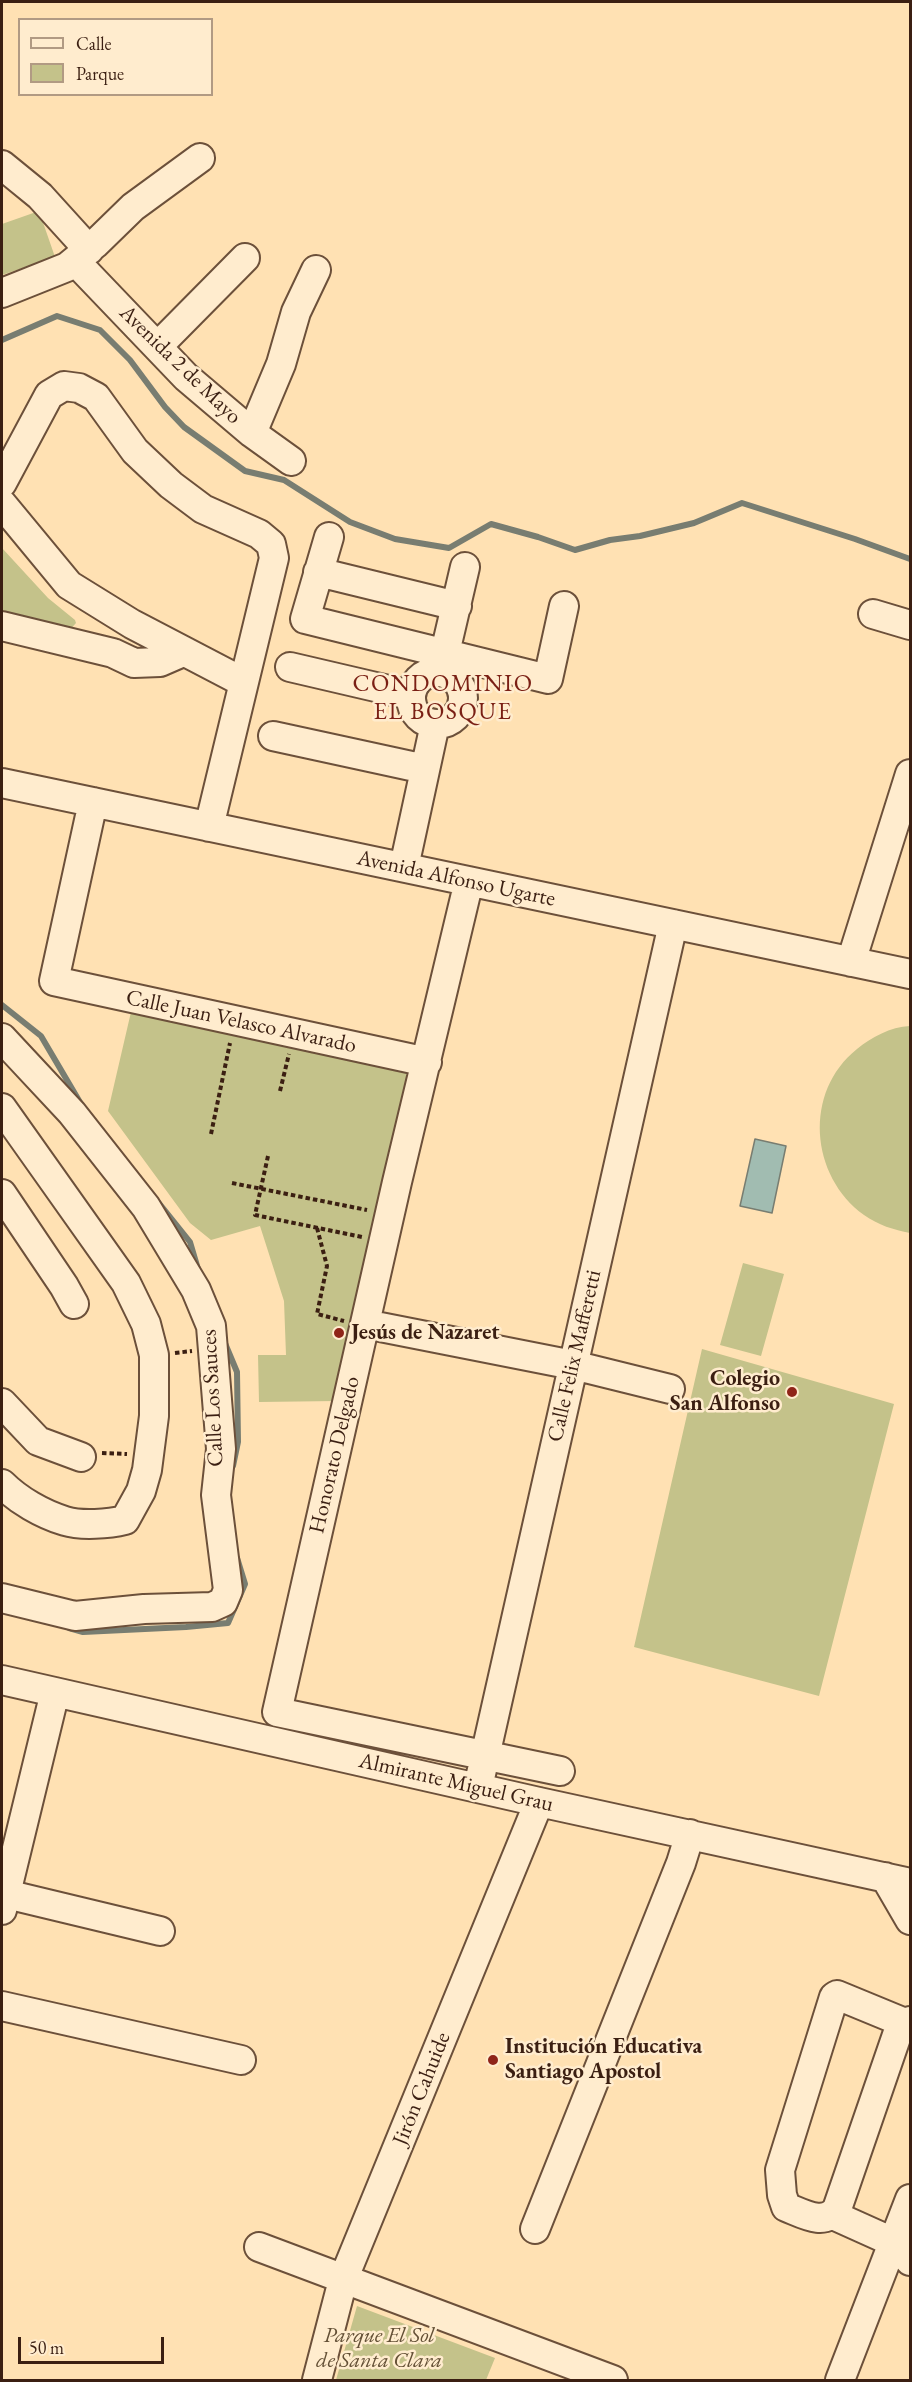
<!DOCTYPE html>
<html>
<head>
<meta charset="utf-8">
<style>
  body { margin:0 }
  #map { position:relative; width:912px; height:2382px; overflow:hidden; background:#ffe1b3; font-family:"EB Garamond",serif }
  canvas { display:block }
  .frame { position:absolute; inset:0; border:3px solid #3b1f12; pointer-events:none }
  .legend { position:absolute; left:18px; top:18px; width:195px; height:78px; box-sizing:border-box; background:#ffecce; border:2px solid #b19a83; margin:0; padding:8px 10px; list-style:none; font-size:18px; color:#3b1f12 }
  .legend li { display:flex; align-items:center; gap:12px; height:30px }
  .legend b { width:30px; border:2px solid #b19a83 }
  .scale { position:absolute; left:18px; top:2337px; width:146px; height:27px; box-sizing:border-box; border:3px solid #3b1f12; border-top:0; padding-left:8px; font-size:18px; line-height:21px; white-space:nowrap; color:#3b1f12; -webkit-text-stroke:4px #ffecce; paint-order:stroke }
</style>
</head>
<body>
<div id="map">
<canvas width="912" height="2382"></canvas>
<div class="frame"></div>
<ul class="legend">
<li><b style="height:8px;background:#ffecce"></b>Calle</li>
<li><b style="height:16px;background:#c4c28a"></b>Parque</li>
</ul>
<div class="scale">50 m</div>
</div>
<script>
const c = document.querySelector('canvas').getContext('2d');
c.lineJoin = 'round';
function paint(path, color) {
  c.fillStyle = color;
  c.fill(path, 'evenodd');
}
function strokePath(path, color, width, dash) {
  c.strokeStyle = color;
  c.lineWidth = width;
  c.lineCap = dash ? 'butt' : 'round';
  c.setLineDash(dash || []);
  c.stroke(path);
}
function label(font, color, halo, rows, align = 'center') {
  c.font = font + ' "EB Garamond",serif';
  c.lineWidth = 5;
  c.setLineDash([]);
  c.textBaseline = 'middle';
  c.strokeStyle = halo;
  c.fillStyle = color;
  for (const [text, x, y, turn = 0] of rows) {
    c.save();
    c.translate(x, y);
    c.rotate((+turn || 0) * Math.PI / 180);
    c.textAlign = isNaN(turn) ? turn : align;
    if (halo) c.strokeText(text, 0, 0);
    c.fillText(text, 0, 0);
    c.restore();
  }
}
paint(new Path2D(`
  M39,211L55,257L2,275V224Z
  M2,548L48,598L75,620L76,623L68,632L2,621Z
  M131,1012L412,1069L337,1401L259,1402L258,1355H286L284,1301L260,1226L211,1240L190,1223L108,1111Z
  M910,1026V1233C894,1230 878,1225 864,1215C810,1176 803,1092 857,1049C872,1037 890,1027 910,1026Z
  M743,1263L784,1274L761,1356L720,1345Z
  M702,1349L894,1404L819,1696L634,1647Z
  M357,2306L495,2358L486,2380H336Z`), '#c4c28a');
const water = new Path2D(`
  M755,1139L786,1146L772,1213L740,1206Z`);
paint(water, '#a1bcb1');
strokePath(water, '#787d71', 1.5);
strokePath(new Path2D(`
  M2,340L57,316L100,330L130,360L165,407L184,427L245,471L284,480L350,522L395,539L449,548L491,524L538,537L575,550L610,540L640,536L694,523L742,503L855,539L910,559
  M2,1005L41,1036L81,1104
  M158,1202L190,1242L198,1269
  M224,1341L237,1372L238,1442L233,1466
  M69,1628L83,1632L186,1627L228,1623L245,1584L237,1558`), '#787d71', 6);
const minor = new Path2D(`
  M2,165L40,196L89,250
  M75,261L186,377L252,433L291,461
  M2,293L67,267L95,244L133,207L200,158
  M158,346L245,258
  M252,433L281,364L296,312L316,270
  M2,483L49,395L64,386L79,388L96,397L135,451L171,485L203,509L259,534L271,544L274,558L209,827
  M2,504L69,585L132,624L243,682
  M329,537L305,619L548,679L564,606
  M318,572L457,606
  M873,614L910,625
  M2,626L113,653L134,663L160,662L183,652
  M290,667L410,695
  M441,670L465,567
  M411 698a26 26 0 1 1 52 0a26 26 0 1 1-52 0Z
  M273,736L425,769
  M2,783L910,974
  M93,802L54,981L427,1062
  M404,867L435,724
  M469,881L397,1182L277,1712L560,1771
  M851,962L910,774
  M2,1038L72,1113L146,1207L196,1290L211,1326L221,1449L216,1495L228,1590L223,1602L212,1607L144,1609L75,1616L2,1598
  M2,1108L126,1283L146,1324L154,1355V1416L147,1470L141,1491L125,1520C109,1524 81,1526 65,1521C42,1514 18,1500 2,1484
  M2,1194L64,1286L74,1304
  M365,1324L573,1365L670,1389
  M2,1403L38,1441L81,1457
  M2,1680L539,1802L910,1883
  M481,1774L673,924
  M885,1877L910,1920
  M6,1894L160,1931
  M2,1910L55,1692
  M2,2006L241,2060
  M905,2023L837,1995L834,1997L780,2170L782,2195L786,2207C802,2213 824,2227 837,2209L898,2032L905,2023L910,2021
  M833,2215L893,2242L910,2261
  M535,2229L681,1863L690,1834
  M259,2247L613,2380
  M317,2380L343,2280L539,1802
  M840,2380L910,2199`);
strokePath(minor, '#6c503a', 32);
strokePath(new Path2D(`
  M280,1091L289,1054
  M211,1134L230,1043
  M268,1156L255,1215L362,1237
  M232,1183L367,1210
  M317,1228L327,1266L317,1314L344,1321
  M175,1353L192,1351
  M102,1453L127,1454`), '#3b1f12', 4, [4.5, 3]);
strokePath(minor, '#ffecce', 28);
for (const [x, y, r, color] of [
  [339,1333,6,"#8f2418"],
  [792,1392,6,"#8f2418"],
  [493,2060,6,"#8f2418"]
]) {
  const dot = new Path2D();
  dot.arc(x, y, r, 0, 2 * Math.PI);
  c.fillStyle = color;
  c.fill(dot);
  strokePath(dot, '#ffecce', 2);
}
label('22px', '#3b1f12', '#ffecce', [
  ["Avenida 2 de Mayo",180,365,44],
  ["Avenida Alfonso Ugarte",456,879,12],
  ["Calle Juan Velasco Alvarado",241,1022,12],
  ["Calle Felix Mafferetti",575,1356,-77],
  ["Calle Los Sauces",213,1398,-93],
  ["Honorato Delgado",335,1455,-77],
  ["Almirante Miguel Grau",456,1783,13],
  ["Jirón Cahuide",422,2089,-68]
]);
label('bold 22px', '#3b1f12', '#ffecce', [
  ["Jesús de Nazaret",351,1333],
  ["Colegio",780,1379,"right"],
  ["San Alfonso",780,1404,"right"],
  ["Institución Educativa",505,2047],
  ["Santiago Apostol",505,2072]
], 'left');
label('italic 22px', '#645036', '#ffecce', [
  ["Parque El Sol",379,2336],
  ["de Santa Clara",379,2361]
]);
c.letterSpacing = '1.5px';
label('24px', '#7a1f14', '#ffecce', [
  ["CONDOMINIO",443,684],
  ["EL BOSQUE",443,712]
]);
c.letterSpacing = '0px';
</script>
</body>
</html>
